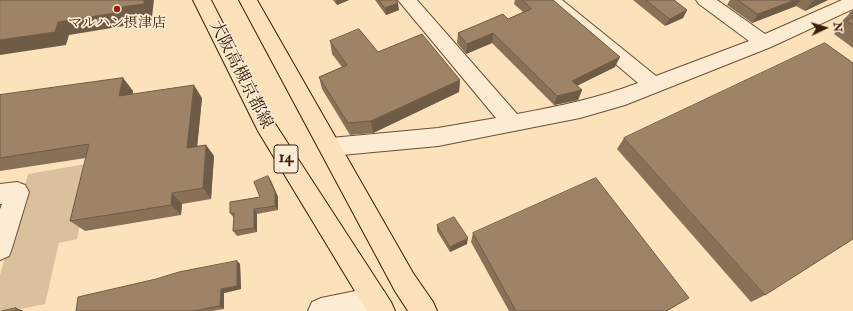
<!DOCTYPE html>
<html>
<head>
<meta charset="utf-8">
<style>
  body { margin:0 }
  #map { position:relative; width:853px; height:311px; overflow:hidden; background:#fbe2bb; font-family:"IM FELL Double Pica",serif }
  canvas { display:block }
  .north { position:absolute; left:805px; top:8px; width:40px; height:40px; -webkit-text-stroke:3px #fcecd3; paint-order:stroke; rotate:86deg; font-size:11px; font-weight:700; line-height:16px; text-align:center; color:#3c1c0a }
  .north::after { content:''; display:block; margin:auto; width:14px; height:18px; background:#3c1c0a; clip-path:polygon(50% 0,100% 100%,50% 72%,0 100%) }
</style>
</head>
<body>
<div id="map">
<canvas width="853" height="311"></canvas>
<div class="north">N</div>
</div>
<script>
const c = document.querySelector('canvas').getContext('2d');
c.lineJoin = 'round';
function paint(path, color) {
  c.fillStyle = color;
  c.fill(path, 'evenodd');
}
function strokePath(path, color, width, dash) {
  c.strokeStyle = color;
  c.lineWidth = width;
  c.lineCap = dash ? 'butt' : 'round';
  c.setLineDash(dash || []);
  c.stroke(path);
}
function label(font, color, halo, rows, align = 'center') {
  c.font = font + ' "IM FELL Double Pica","Noto Serif JP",serif';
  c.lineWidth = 3.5;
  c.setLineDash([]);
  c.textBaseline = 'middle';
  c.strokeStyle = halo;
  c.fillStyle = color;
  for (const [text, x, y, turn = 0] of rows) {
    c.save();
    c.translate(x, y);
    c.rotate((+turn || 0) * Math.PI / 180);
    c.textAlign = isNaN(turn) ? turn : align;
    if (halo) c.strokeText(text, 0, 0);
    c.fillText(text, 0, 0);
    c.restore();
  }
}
paint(new Path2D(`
  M92,163L77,239L59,243L45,304L11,311H0V275L28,174Z`), '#dbc09d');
const minor = new Path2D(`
  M398,0H417L517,114C559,106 599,98 638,83L545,4L542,0H562L656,76L749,41L699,4L696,0H717L765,34L842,0H853V9L771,47L625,105L580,118L438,146L331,156L323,153L320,147L323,141L331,138L438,128L496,118Z
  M17,182L25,185L29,192L12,248L9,256L0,260V209L2,204H0V184Z
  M375,287L384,291L388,300L384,309L380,311H308L312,302L321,298Z`);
const major = new Path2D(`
  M193,0H211L272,119L391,302L395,311H367L258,131Z
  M239,0H257L413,273L433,302L437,311H408L395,291Z`);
strokePath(minor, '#6c4e36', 2);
strokePath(major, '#3c1c0a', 2);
paint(minor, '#fcecd3');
paint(major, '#fbe2bb');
paint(new Path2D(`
  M333,0H349L337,5Z
  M375,0H396L399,10L386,15Z
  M515,0H553L615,67L577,86L582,90L578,100L554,105L492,43L466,54L457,43L458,33L508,19L523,12L514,4Z
  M633,0H674L687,10L683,18L665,26Z
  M730,0H828L805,11L796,6L752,23L727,5Z
  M853,11V48L834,34L840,27L837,26L850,13Z
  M330,41L378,52L460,80L459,92L373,133L350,135L322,89L319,77L342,67L332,54Z
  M123,78L133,91L132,94L202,98L197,146L206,145L214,156L211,199L182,204L181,215L85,231L70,221L86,158L0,171V95Z
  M624,138L765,295L751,302L617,149Z
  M268,176L271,181L278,197V210L257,214V232L237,236L233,231L234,218L230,213L260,197Z
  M437,225L467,244L450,252L437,231Z
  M473,233L677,305L667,311H509L471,242Z
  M237,261L240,264L241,289L224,293V309L212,311H76Z`), '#897158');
paint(new Path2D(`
  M144,0H154L152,17L125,21L124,26L69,35L66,45L0,55V40L58,22L116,8Z
  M336,0H349L337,5Z
  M795,0H801L796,6L752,23L758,14Z
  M817,0H828L805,11L812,2Z
  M398,3L399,10L386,15L385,8Z
  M687,10L683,18L665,26L670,19Z
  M493,33L492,43L466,54L467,44Z
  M620,57L615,67L568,90L572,81Z
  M123,78L133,91L130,108L119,96Z
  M460,80L459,92L373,133L371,121Z
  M194,85L202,98L196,159L187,148Z
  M582,90L578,100L554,105L557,96Z
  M206,145L214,156L211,199L203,188Z
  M268,176L271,181L278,197V210L275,206Z
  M172,193L182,204L181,215L171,205Z
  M254,209L257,214V232L254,228Z
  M468,238L467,244L450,252V247Z
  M237,261L240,264L241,289L224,293V309L220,306L221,289Z
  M16,308L24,311H16Z`), '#6f5c47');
const building = new Path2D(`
  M0,0H144V4L116,8L115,13L58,22L55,32L0,40Z
  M379,0H396L398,3L385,8Z
  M523,0H553L620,57L572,81L582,90L557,96L493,33L467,44L458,33L503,14L508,19L531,9Z
  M646,0H674L687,10L670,19Z
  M738,0H795L758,14Z
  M809,0H817L812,2Z
  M853,11V15L850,13Z
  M853,18V25L846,21Z
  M359,29L378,52L422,34L460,80L371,121L348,123L319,77L347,65L330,41Z
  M825,43L853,63V239L765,295L624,138Z
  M123,78L119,96L194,85L187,148L206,145L203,188L172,193L171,205L70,221L89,144L0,158V95Z
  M268,176L275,192V206L254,209V228L233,231L234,213H230V202L260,197L254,182Z
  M596,178L689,298L666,311H516L473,233Z
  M454,217L468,238L450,247L437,225Z
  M237,261V286L221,289L220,306L193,311H76L78,297L156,279L179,272Z
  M16,308V311H2Z`);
paint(building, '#9f8366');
strokePath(building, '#6f5c47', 1);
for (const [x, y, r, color] of [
  [117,9,4,"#8f2418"]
]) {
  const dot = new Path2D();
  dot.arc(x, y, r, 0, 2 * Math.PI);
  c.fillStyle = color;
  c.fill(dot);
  strokePath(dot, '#fcecd3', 1.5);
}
label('14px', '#3c1c0a', '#fcecd3', [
  ["マルハン摂津店",117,24]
]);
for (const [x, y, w] of [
  [286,159,24]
]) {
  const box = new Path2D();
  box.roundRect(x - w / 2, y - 14, w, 28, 3);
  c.fillStyle = '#fcecd3';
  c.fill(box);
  strokePath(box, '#3c1c0a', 1);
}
label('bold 16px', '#3c1c0a', null, [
  ["14",286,159]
]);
label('17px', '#3c1c0a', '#fcecd3', [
  ["大阪高槻京都線",240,75,63]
]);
</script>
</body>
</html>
